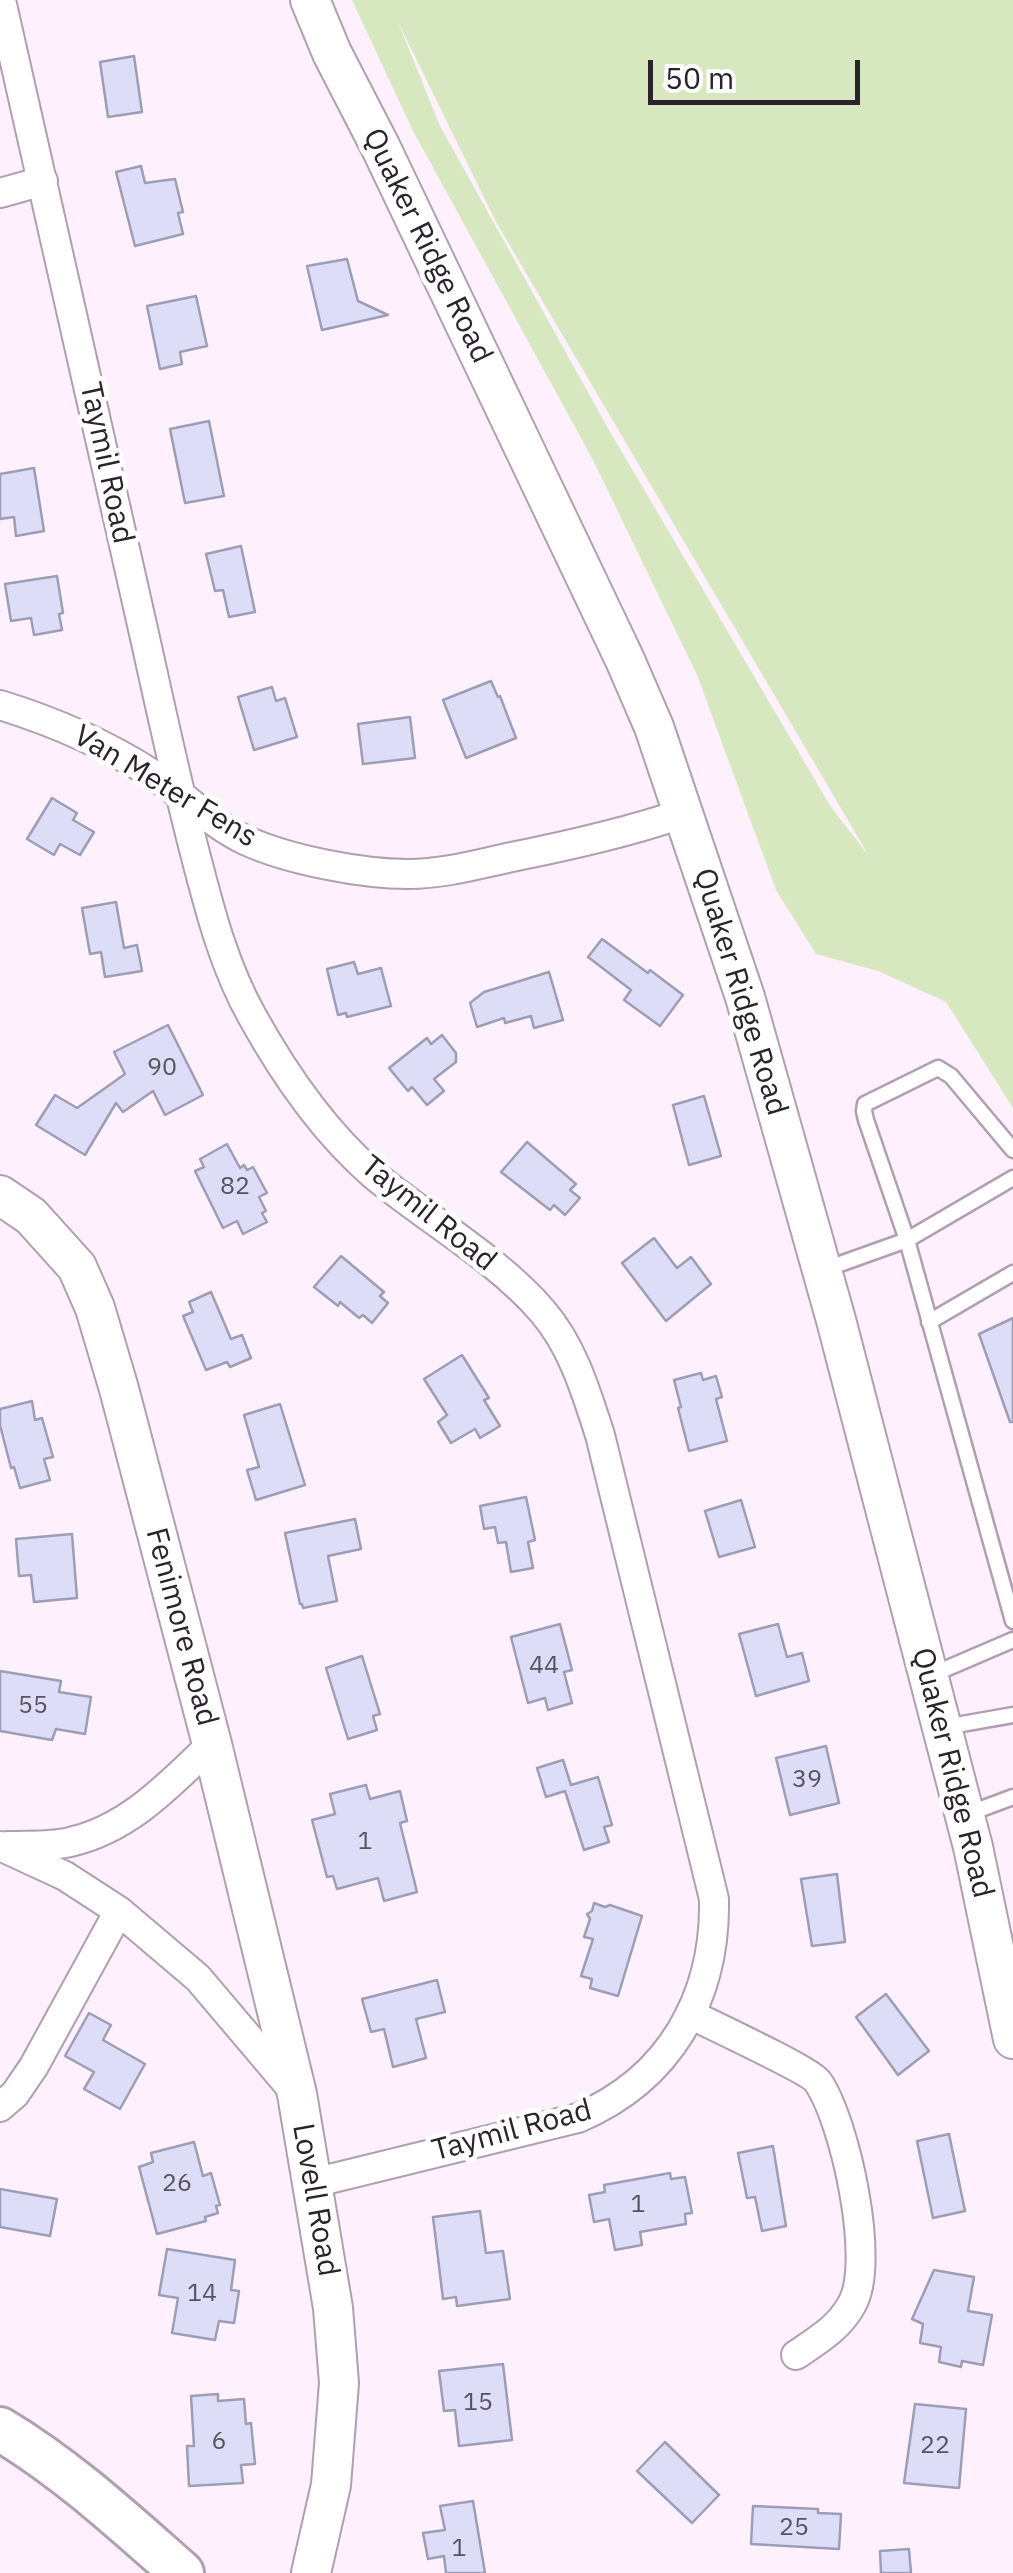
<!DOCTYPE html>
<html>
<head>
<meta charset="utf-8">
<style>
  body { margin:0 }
  #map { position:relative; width:1013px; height:2573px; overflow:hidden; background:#fef1fd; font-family:"IBM Plex Sans",sans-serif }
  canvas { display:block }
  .scale { position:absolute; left:648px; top:60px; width:212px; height:45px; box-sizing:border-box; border:5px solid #2b232b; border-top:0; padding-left:12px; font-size:30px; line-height:35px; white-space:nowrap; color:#2b232b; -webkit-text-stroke:8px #fff; paint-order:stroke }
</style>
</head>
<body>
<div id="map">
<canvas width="1013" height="2573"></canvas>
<div class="scale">50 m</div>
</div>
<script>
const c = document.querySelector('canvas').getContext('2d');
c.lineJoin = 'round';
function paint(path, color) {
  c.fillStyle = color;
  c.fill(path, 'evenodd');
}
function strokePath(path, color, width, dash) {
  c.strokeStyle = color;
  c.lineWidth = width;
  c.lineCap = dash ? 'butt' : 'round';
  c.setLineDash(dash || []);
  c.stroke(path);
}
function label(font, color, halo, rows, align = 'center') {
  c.font = font + ' "IBM Plex Sans",sans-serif';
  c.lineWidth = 10;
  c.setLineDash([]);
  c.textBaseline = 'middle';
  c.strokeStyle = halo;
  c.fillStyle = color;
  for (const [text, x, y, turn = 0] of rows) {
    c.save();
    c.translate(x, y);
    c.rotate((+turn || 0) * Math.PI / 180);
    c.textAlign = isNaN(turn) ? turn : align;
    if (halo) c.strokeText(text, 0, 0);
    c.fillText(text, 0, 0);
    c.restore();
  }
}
paint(new Path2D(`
  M352,0H1013V1108L946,1002L878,971L816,954L776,890L697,675L593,460L412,129ZM398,22L496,222L869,856L831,807L609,430L440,126Z`), '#d7e7c0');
const building = new Path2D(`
  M134,56L142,112L108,117L100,62Z
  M141,166L145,183L175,179L183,212L178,213L183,234L135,246L116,172Z
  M347,259L358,301L388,315L322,330L307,266Z
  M196,296L207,346L180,352L182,364L160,369L147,306Z
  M209,421L224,496L185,503L170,429Z
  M34,468L44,531L16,536L14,517L0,519V474Z
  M241,546L255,612L229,617L223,590L215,591L206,554Z
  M57,576L63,613L59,614L62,630L34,635L31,618L11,621L5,584Z
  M491,681L498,697L500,696L516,738L466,758L443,700Z
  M272,687L276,701L285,698L297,737L254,750L238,697Z
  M410,717L415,758L363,764L358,724Z
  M52,798L77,813L73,820L94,832L80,855L60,844L54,855L27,839Z
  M116,902L124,948L137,945L142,971L105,977L101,952L90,954L82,908Z
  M602,939L648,973L650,970L683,995L660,1026L624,1000L631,990L588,957Z
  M354,962L358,974L381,968L391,1006L347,1017L346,1013L338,1015L327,969Z
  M549,972L563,1020L534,1028L531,1016L505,1023L504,1018L477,1027L470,1003L484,992Z
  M168,1025L203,1095L165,1115L153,1091L123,1112L116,1103L85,1155L36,1125L55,1095L77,1108L125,1074L114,1052Z
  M442,1035L456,1053V1062L434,1079L444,1091L427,1105L412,1087L408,1091L389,1068L427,1038L431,1044Z
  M704,1096L721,1156L689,1165L673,1105Z
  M527,1142L576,1184L570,1190L580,1198L565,1215L554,1205L550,1210L501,1172Z
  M227,1144L240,1168L244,1165L247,1170L253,1167L267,1193L259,1197L266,1211L262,1213L267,1222L243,1234L237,1221L223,1228L195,1171L204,1167L200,1159Z
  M654,1238L677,1268L691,1257L711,1284L666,1321L622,1263Z
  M341,1256L384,1292L380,1296L388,1303L372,1323L363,1315L359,1318L340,1302L338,1306L314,1287Z
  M211,1292L231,1339L242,1335L251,1358L230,1367L227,1362L206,1370L183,1316L193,1312L189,1302Z
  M1013,1318V1422H1010L979,1334Z
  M462,1355L489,1398L484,1400L500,1426L480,1438L475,1429L451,1443L438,1422L447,1415L424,1379Z
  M701,1373L703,1380L716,1376L722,1397L716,1399L727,1441L689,1451L678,1408L681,1407L674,1380Z
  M32,1401L35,1420L42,1418L53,1457L44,1459L50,1480L20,1488L14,1467L11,1468L0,1425V1409Z
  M280,1404L305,1485L256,1500L247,1470L259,1467L244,1415Z
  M526,1497L535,1540L528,1542L533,1568L511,1572L506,1542L498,1543L495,1527L484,1529L480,1506Z
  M741,1500L755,1547L719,1557L705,1511Z
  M355,1519L361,1549L328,1556L337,1601L303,1608L302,1604H300L285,1533Z
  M72,1534L77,1598L34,1602L31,1575L19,1576L16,1539Z
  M560,1624L572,1670L564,1672L572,1703L548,1710L545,1698L528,1703L511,1637Z
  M778,1624L787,1657L802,1653L809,1681L756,1696L739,1634Z
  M362,1656L380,1714L373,1716L377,1730L348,1739L326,1668Z
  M0,1671L61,1681L59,1692L91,1697L85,1734L56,1729L52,1740L0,1731Z
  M826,1746L839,1803L790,1815L776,1758Z
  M563,1760L571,1785L598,1777L612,1825L604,1827L609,1842L584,1850L565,1791L546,1797L537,1768Z
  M366,1785L370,1799L400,1791L407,1821L400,1823L417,1892L384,1901L378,1878L337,1889L333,1876L327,1877L312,1820L335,1814L330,1794Z
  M837,1874L845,1942L812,1946L801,1879Z
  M594,1903L605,1907L610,1905L642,1916L618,1996L590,1988L592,1979L581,1976L593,1939L584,1937L590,1919L587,1914L592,1911Z
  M437,1980L445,2012L416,2019L426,2058L393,2067L384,2029L371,2032L362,1999Z
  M886,1994L929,2051L898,2075L856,2017Z
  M89,2013L111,2025L103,2040L145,2064L120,2109L84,2089L94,2072L65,2056Z
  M949,2134L965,2211L933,2218L917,2141Z
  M194,2142L203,2176L211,2173L220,2205L216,2206L218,2213L205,2217L206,2221L157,2234L139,2167L153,2162L151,2153Z
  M773,2146L786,2226L762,2231L755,2197L747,2198L738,2153Z
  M670,2173L671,2179L685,2177L692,2213L685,2214L686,2224L640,2232L642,2245L615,2250L609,2219L594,2222L589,2195L605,2192L604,2185Z
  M0,2189L57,2199L50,2236L0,2227Z
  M480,2211L486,2253L503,2251L510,2299L457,2306L456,2297L443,2299L433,2217Z
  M167,2249L235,2260L231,2290L239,2291L234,2323L219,2321L215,2340L172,2333L178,2298L159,2295Z
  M934,2270L974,2277L968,2311L992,2315L983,2365L962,2361L961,2367L939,2362L941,2347L920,2343L923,2324L912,2319Z
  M503,2364L512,2440L459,2446L455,2410L444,2411L439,2371Z
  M218,2394V2401L244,2399L246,2424L251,2423L255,2464L241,2465L243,2483L189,2486L187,2446H194L191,2396Z
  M915,2404L966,2409L959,2488L904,2483Z
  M665,2442L719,2495L692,2523L637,2471Z
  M473,2501L485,2573H446L444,2556L428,2559L423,2533L445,2530L440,2506Z
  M753,2506L818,2509V2513L841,2514L839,2549L751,2544Z
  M909,2549L911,2573H881L880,2551Z`);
paint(building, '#ddddf7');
strokePath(building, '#9d9eb6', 2.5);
const lane = new Path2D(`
  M1013,1150L951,1076L938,1068L865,1104L864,1111L866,1120L907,1240L1013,1621
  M823,1270L907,1240L1013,1178
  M929,1322L1013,1273
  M929,1676L1013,1640
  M945,1727L1013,1715
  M965,1815L1013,1797`);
const street = new Path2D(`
  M1,0C49,209 96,419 143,629C160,705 176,781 196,857C210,911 224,966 252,1016C283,1072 325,1133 374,1175C427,1219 499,1260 543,1312C573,1347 586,1392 600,1435L714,1899C716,1997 670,2079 578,2118L313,2183
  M0,193L43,181
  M0,705C55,722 104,743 152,774C184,795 211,824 245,840C288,860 362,874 409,874C442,874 475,865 507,858C567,846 626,833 684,813
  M0,1846L65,1876L119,1911L198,1978L292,2089
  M7,1846C27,1845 50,1847 70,1842C129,1829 170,1784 212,1744
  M690,2014C710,2024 811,2071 818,2082C845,2121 876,2262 852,2304C839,2328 818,2340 796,2355
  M0,2107L15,2094L34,2066L119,1911`);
const secondary = new Path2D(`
  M310,0L332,53L381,148L625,660L654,727L745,997L836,1320L973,1847L1013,2039
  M0,1195L31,1216L77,1267L95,1308L119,1389L212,1744L297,2094L333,2308L339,2383L331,2485L311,2573`);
const primary = new Path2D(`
  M0,2429C67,2469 124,2522 182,2573`);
strokePath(lane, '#b29eb1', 19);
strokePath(street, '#b29eb1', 32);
strokePath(secondary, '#b29eb1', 42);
strokePath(primary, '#b29eb1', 48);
strokePath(lane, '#fff', 14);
strokePath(street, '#fff', 28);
strokePath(secondary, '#fff', 38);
strokePath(primary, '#fff', 42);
label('25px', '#58525e', null, [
  ["90",162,1068],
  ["82",235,1187],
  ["44",544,1666],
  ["55",33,1706],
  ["39",807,1780],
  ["1",365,1842],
  ["26",177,2184],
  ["1",638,2205],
  ["14",202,2294],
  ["15",478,2403],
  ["6",219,2442],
  ["22",935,2446],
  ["25",794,2528],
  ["1",459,2549]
]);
label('30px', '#2b232b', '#fff', [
  ["Quaker Ridge Road",427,246,64],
  ["Taymil Road",106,463,78],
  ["Van Meter Fens",165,787,31],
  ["Quaker Ridge Road",740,992,73],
  ["Taymil Road",428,1214,39],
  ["Fenimore Road",181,1627,75],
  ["Quaker Ridge Road",952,1773,76],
  ["Taymil Road",512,2131,-15],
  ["Lovell Road",315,2200,80]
]);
</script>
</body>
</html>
